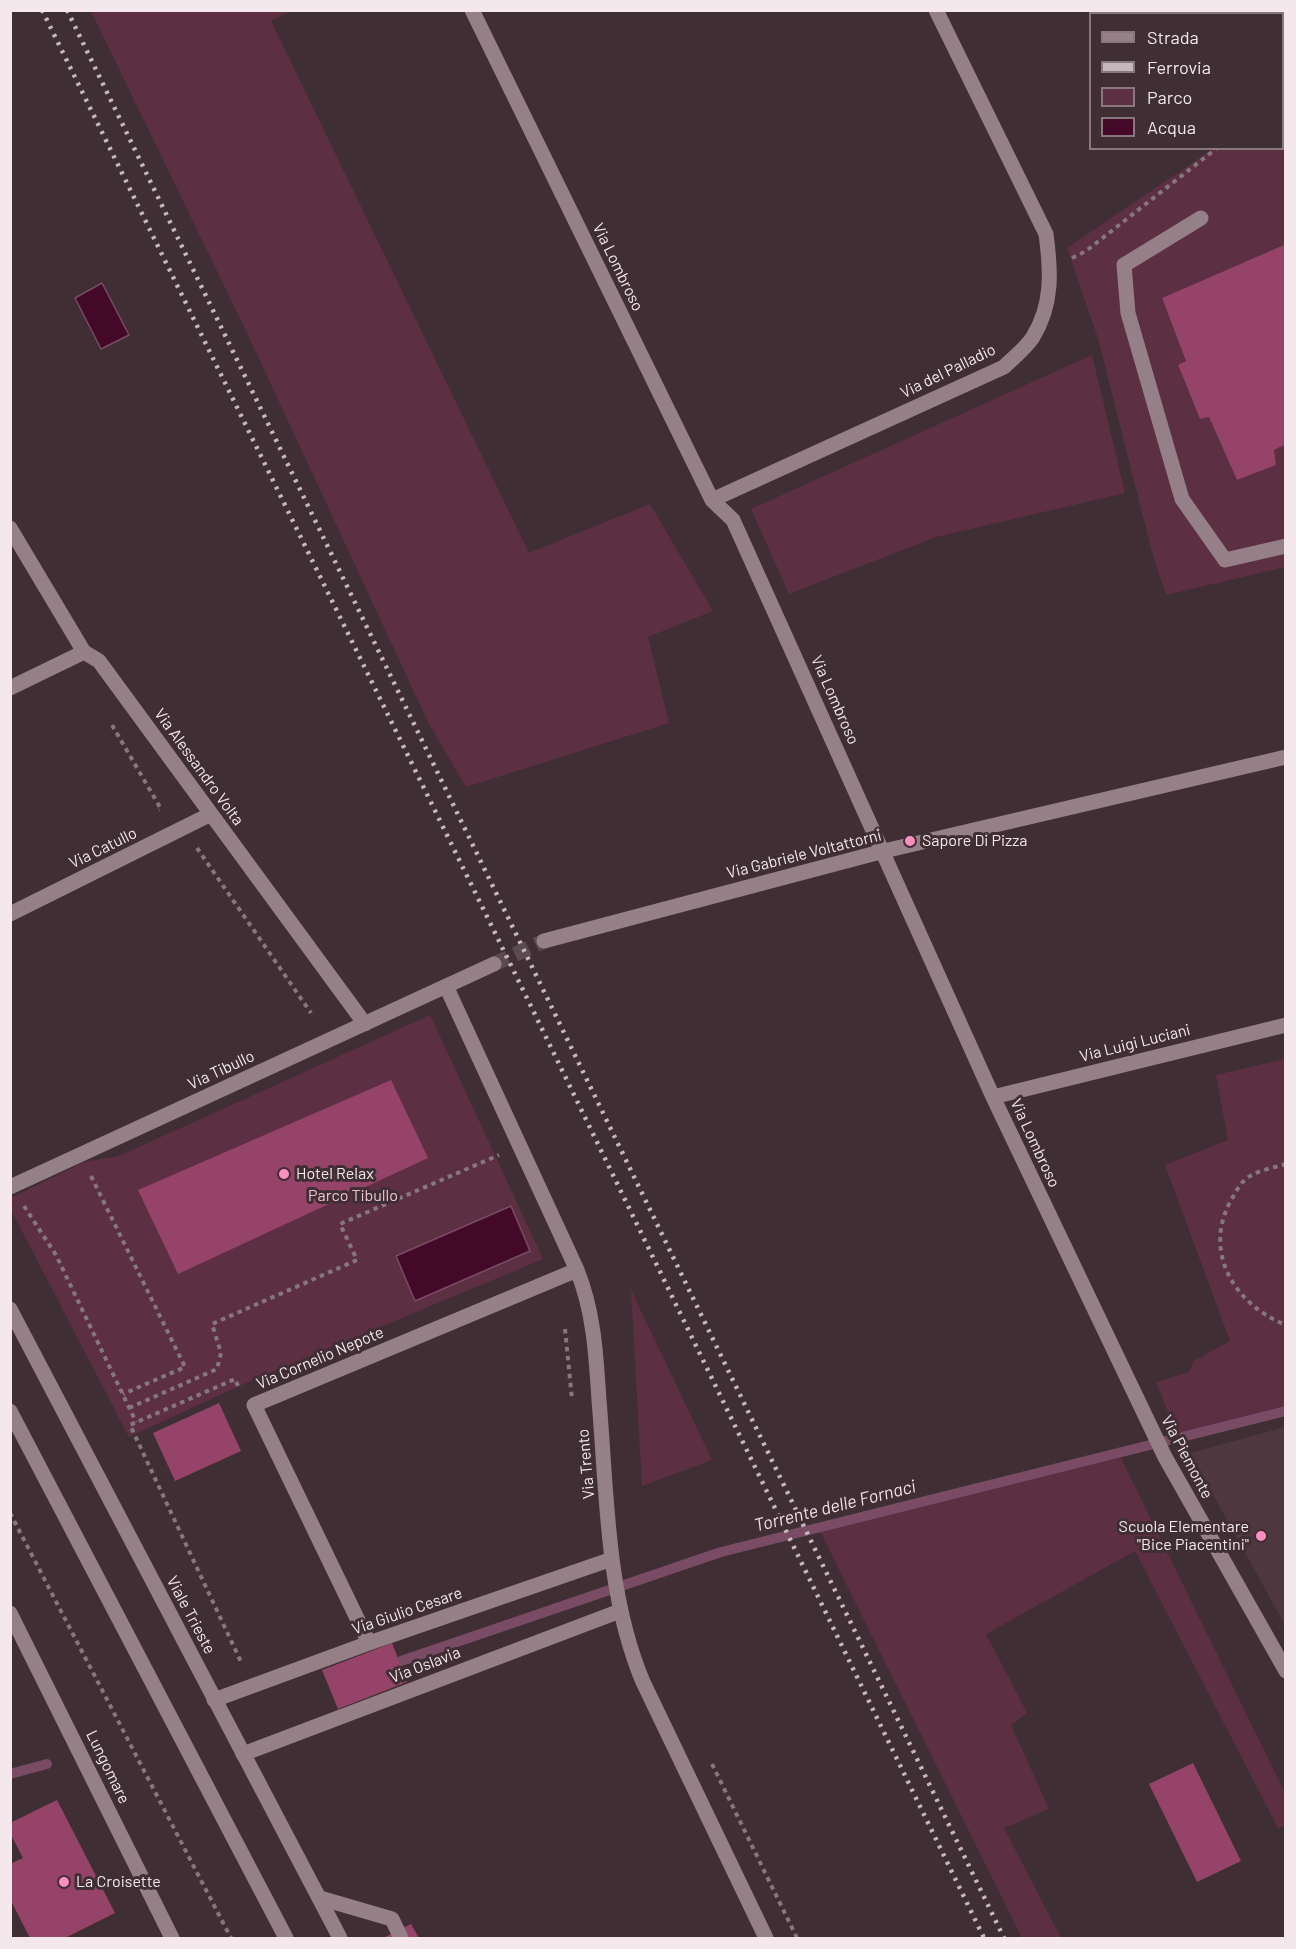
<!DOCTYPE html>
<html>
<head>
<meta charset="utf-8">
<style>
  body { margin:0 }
  #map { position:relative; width:1296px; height:1949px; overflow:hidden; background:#402e35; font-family:Barlow,sans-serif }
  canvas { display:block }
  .frame { position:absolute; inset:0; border:12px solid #f4e8ec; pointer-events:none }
  .legend { position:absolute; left:1089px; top:12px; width:195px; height:138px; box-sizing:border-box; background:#402e35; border:2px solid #88787e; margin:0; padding:8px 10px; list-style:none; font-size:18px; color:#f4e8ec }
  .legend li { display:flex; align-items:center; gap:12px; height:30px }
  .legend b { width:30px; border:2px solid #88787e }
</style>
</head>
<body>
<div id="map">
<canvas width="1296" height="1949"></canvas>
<div class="frame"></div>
<ul class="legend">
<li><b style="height:8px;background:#968088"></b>Strada</li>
<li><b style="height:8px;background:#c5b8bd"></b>Ferrovia</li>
<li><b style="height:16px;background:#5d2f43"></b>Parco</li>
<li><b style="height:16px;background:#440829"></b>Acqua</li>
</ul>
</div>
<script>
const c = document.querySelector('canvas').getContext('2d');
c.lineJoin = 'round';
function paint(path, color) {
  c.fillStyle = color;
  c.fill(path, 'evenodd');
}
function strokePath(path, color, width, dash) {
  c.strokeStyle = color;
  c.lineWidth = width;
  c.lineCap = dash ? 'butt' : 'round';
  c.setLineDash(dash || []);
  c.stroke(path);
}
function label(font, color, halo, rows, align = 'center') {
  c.font = font + ' Barlow,sans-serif';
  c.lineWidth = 6;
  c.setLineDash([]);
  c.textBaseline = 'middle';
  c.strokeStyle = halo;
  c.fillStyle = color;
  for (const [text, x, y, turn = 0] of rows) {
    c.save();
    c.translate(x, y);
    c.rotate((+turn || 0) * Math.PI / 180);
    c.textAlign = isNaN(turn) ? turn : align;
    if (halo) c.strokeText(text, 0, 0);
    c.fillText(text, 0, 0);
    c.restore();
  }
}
paint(new Path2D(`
  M1285,1427H1286L1285,1625L1190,1453Z`), '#4f3740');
paint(new Path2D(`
  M91,11H290L271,21L529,553L650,504L713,611L648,637L669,723L466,787L429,724L248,335Z
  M1285,28V83L1283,85V29Z
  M1285,99V244L1162,298L1186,361L1178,366L1200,419L1209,417L1237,480L1276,465L1274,450L1285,444V567L1166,595L1153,556L1098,338L1067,248L1213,149L1282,148L1283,101Z
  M1092,355L1125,493L936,537L789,594L751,509Z
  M430,1015L543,1259L239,1386L129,1437L11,1210V1198L84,1162L119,1156Z
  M1285,1059V1411L1178,1437L1156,1382L1189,1372L1194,1361L1230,1341L1165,1165L1228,1140L1216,1075Z
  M631,1290L712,1460L642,1486Z
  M1118,1452L1285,1793V1826L1278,1828L1135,1551L986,1634L1027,1713L1011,1725L1049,1809L1004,1828L1061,1938H1022L818,1527Z`), '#5d2f43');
const water = new Path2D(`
  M102,283L129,335L101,349L75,298Z
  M511,1206L530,1251L415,1301L396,1256Z`);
paint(water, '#440829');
strokePath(water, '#794b64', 1.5);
strokePath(new Path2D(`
  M401,1661L721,1552L1286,1411
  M10,1774L47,1764`), '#794b64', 10);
paint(new Path2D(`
  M1286,244V444L1274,450L1276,465L1237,480L1209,417L1200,419L1178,365L1186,361L1162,298Z
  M391,1080L428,1158L178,1274L138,1190Z
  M219,1403L241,1451L175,1481L153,1433Z
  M392,1643L407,1682L338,1709L322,1670Z
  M1193,1763L1241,1861L1197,1882L1149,1784Z
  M57,1800L115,1913L65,1938H30L10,1899V1864L23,1858L10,1833V1823Z
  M411,1924L419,1938H383Z`), '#954369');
strokePath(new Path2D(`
  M494,964L544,941`), '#5b4a50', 15, [15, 8]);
strokePath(new Path2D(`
  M1282,101L1286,99
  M1072,258L1086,251L1217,148
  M112,725L161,809L159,810
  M197,848L311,1013
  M1286,1164C1273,1168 1257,1170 1246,1179C1239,1184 1235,1194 1230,1202C1203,1253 1235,1305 1286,1325
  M91,1176L185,1367L123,1394
  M24,1206L56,1255L136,1422
  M565,1329L572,1399
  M238,1386L235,1379L130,1425L242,1664
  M129,1408L217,1369L221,1353L212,1324L357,1260L340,1224L499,1155
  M10,1513L231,1938
  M712,1764L797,1938`), '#86777c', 4, [4.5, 4.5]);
strokePath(new Path2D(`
  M1201,218L1124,265L1128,313L1182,499L1225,560L1286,546
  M320,1898L392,1919L401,1938`), '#968088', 15);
strokePath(new Path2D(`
  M10,1613L172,1938`), '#968088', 15);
strokePath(new Path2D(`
  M472,10L712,500L733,520L993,1097L1165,1457L1286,1671
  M712,500L1004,367C1013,358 1026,348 1033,337C1053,304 1051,271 1046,234L936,10
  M10,528L84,652L99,661L365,1024
  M10,688L84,652
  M10,914L211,814
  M544,941L884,851L1286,757
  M446,986L577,1270C594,1312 596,1355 599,1400C607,1494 606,1594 643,1682L766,1938
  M993,1097L1286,1025
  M10,1187L494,964
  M369,1643L254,1405L577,1270
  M214,1700L369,1643L612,1559
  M243,1754L620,1611`), '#968088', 15);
strokePath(new Path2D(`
  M10,1309L340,1938
  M10,1411L286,1938`), '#968088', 15);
strokePath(new Path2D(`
  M42,10L525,994L984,1938
  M67,10L1004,1938`), '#c5b8bd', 4.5, [3, 6]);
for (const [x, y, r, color] of [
  [910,841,6,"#fd8ebf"],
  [284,1174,6,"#fd8ebf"],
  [1261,1536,6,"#fd8ebf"],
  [64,1882,6,"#fd8ebf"]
]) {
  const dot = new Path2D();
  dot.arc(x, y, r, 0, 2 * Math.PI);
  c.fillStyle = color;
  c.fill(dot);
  strokePath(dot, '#402e35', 2);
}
label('16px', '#f4e8ec', '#402e35', [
  ["Via Lombroso",618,267,64],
  ["Via del Palladio",948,371,-26],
  ["Via Lombroso",835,700,66],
  ["Via Alessandro Volta",199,767,54],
  ["Via Catullo",103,848,-26],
  ["Via Gabriele Voltattorni",804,854,-14],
  ["Via Luigi Luciani",1135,1043,-14],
  ["Via Tibullo",221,1070,-25],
  ["Via Lombroso",1035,1143,65],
  ["Via Cornelio Nepote",320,1358,-23],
  ["Via Piemonte",1187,1457,62],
  ["Via Trento",586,1464,-95],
  ["Via Giulio Cesare",407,1611,-19],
  ["Viale Trieste",191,1615,62],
  ["Via Oslavia",425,1665,-21],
  ["Lungomare",108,1767,64]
]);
label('16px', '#f4e8ec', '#402e35', [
  ["Sapore Di Pizza",922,841],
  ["Hotel Relax",296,1174],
  ["Scuola Elementare",1249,1527,"right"],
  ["\"Bice Piacentini\"",1249,1545,"right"],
  ["La Croisette",76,1882]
], 'left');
label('16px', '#f0c1d3', '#402e35', [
  ["Parco Tibullo",353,1196]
]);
label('italic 18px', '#f5dce5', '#402e35', [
  ["Torrente delle Fornaci",835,1506,-14]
]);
</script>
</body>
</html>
